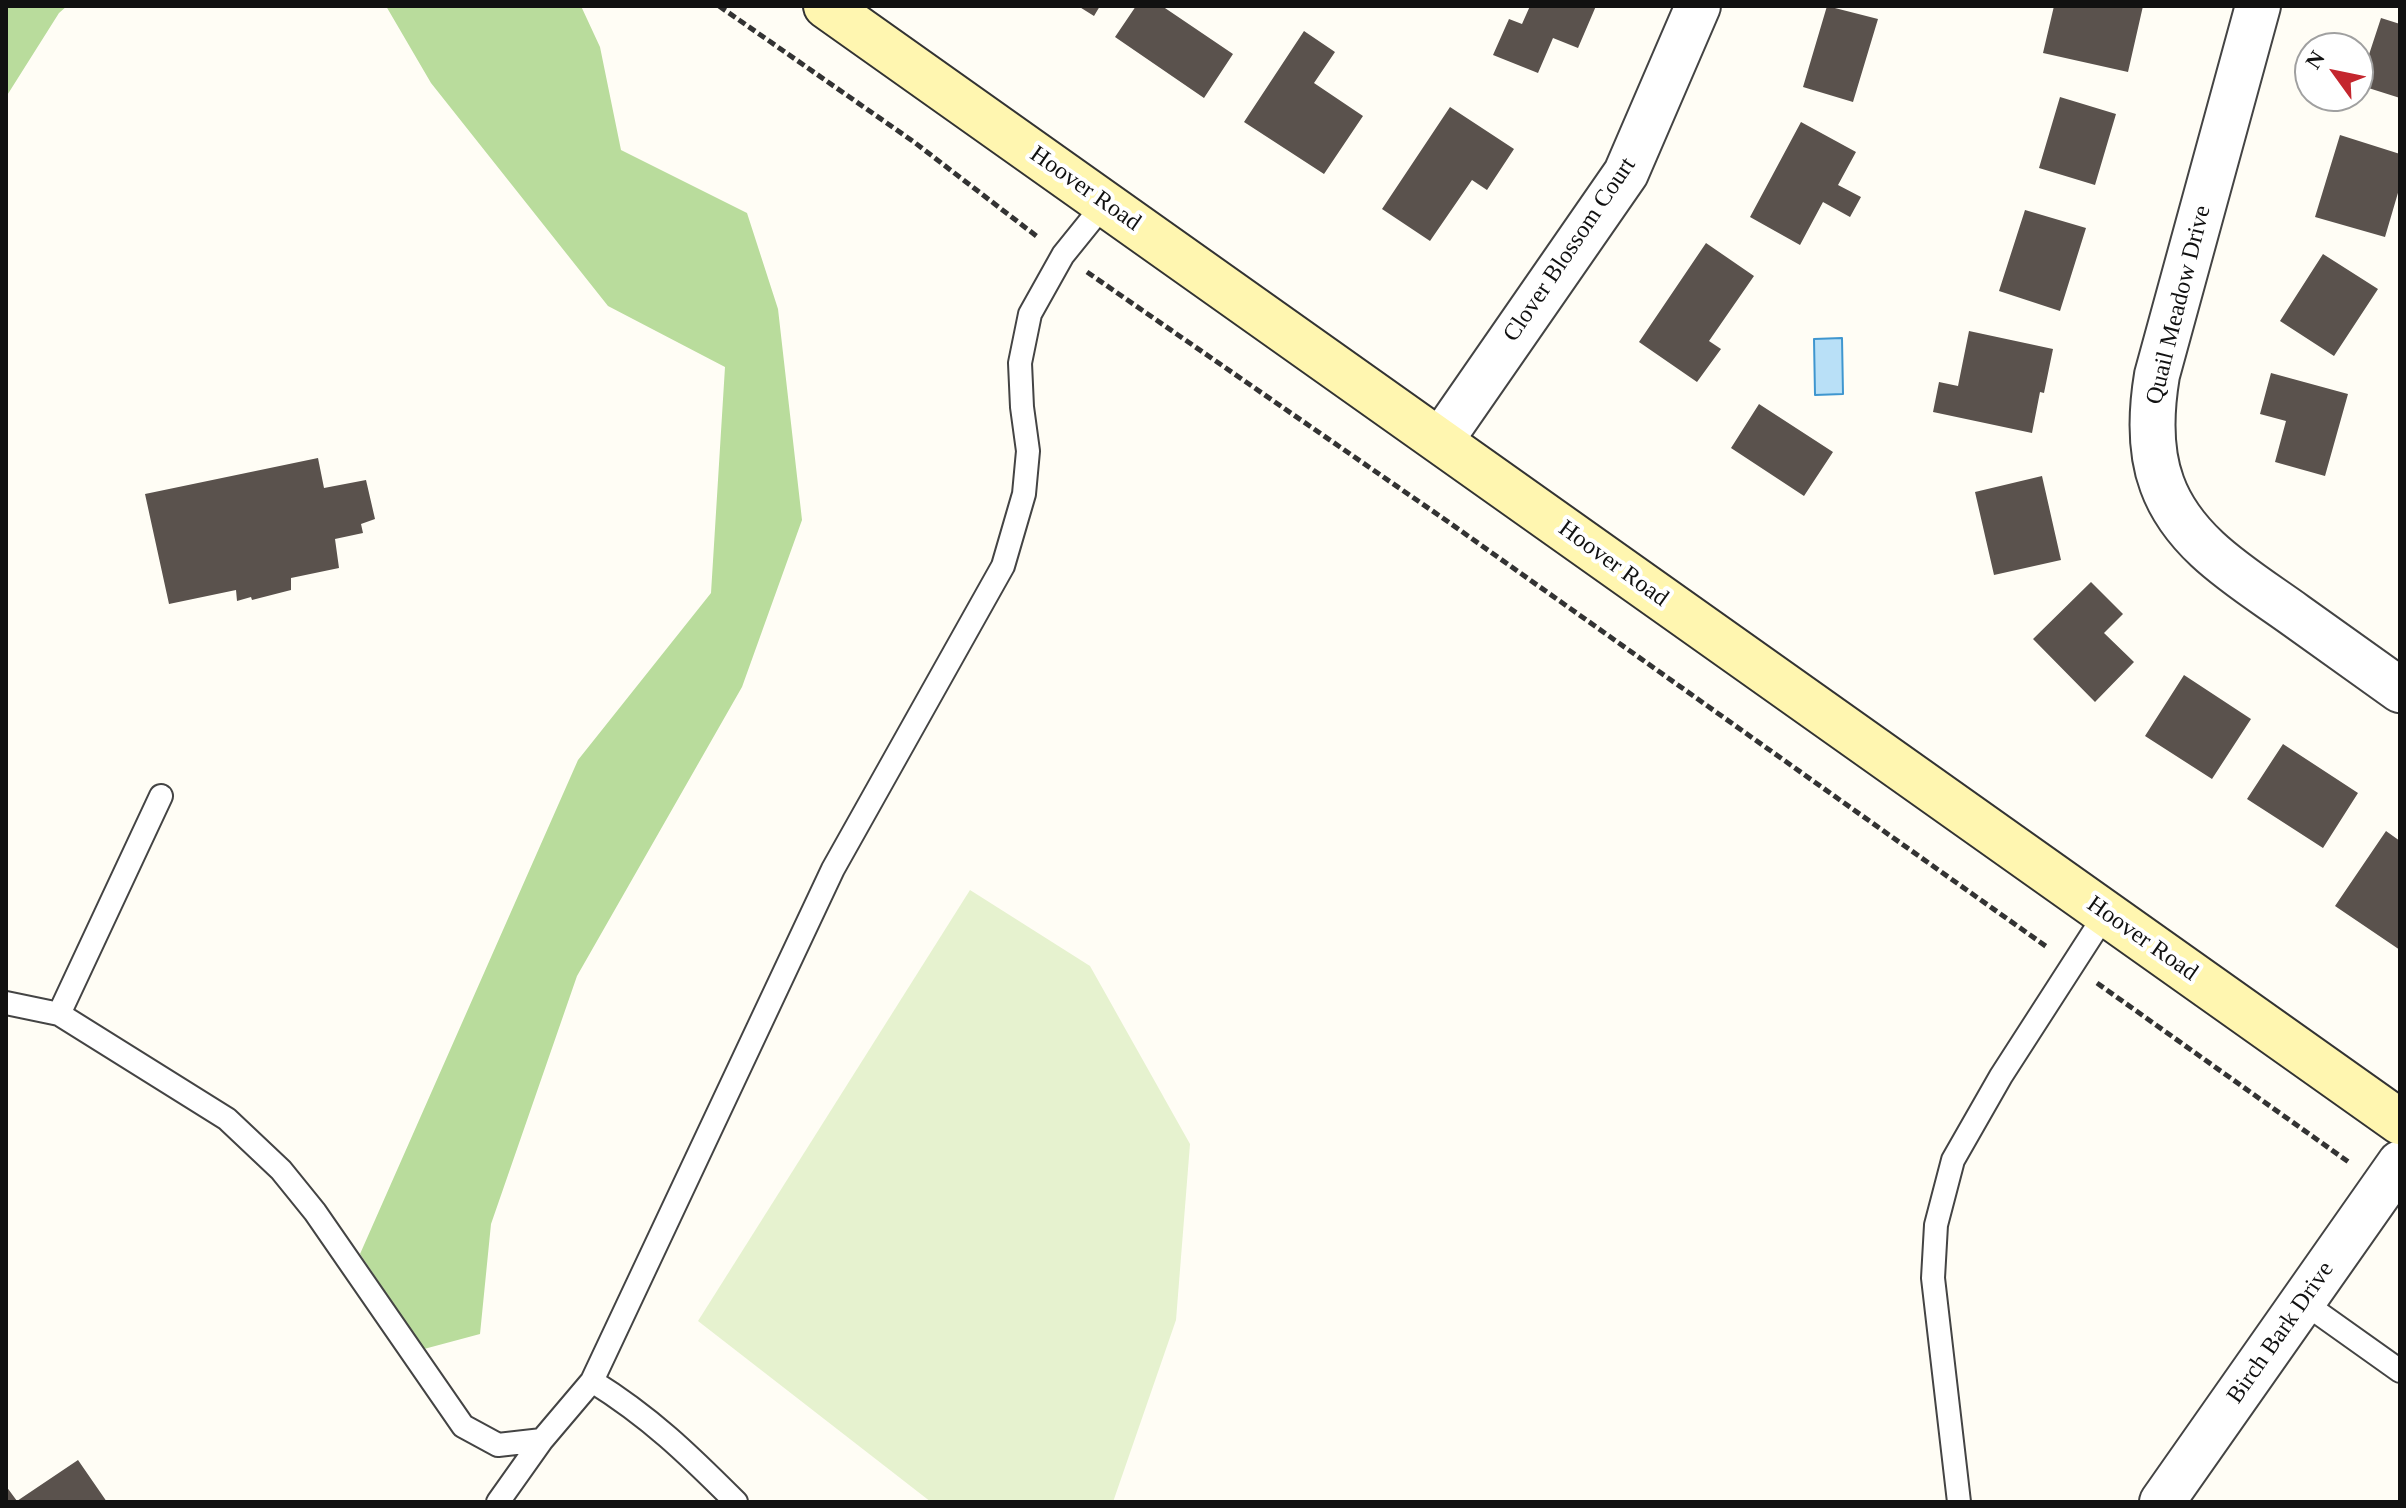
<!DOCTYPE html>
<html>
<head>
<meta charset="utf-8">
<style>
  body { margin:0 }
  #map { position:relative; width:2406px; height:1508px; overflow:hidden; background:#fffdf5; font-family:Georgia,serif }
  canvas { display:block }
  .frame { position:absolute; inset:0; border:8px solid #111; pointer-events:none }
  .north { position:absolute; left:2294px; top:32px; width:80px; height:80px; box-sizing:border-box; background:#fff; border:2px solid #a0a0a0; border-radius:50%; rotate:303deg; font-size:22px; font-weight:700; line-height:32px; text-align:center; color:#111 }
  .north::after { content:''; display:block; margin:auto; width:28px; height:36px; background:#c4262e; clip-path:polygon(50% 0,100% 100%,50% 72%,0 100%) }
</style>
</head>
<body>
<div id="map">
<canvas width="2406" height="1508"></canvas>
<div class="frame"></div>
<div class="north">N</div>
</div>
<script>
const c = document.querySelector('canvas').getContext('2d');
c.lineJoin = 'round';
function paint(path, color) {
  c.fillStyle = color;
  c.fill(path, 'evenodd');
}
function strokePath(path, color, width, dash) {
  c.strokeStyle = color;
  c.lineWidth = width;
  c.lineCap = dash ? 'butt' : 'round';
  c.setLineDash(dash || []);
  c.stroke(path);
}
function label(font, color, halo, rows, align = 'center') {
  c.font = font + ' Georgia,serif';
  c.lineWidth = 8;
  c.setLineDash([]);
  c.textBaseline = 'middle';
  c.strokeStyle = halo;
  c.fillStyle = color;
  for (const [text, x, y, turn = 0] of rows) {
    c.save();
    c.translate(x, y);
    c.rotate((+turn || 0) * Math.PI / 180);
    c.textAlign = isNaN(turn) ? turn : align;
    if (halo) c.strokeText(text, 0, 0);
    c.fillText(text, 0, 0);
    c.restore();
  }
}
paint(new Path2D(`
  M6,6H67L59,13L6,97Z
  M386,6H581L600,47L621,150L747,213L778,309L802,520L742,687L577,976L491,1224L480,1334L424,1349L360,1254L578,760L711,593L725,367L608,306L431,83Z`), '#b9dc9c');
paint(new Path2D(`
  M970,890L1090,966L1190,1144L1176,1320L1113,1502H931L698,1321Z`), '#e6f2cf');
const water = new Path2D(`
  M1842,338L1843,394L1815,395L1814,339Z`);
paint(water, '#b9e0f7');
strokePath(water, '#3f96cf', 2);
paint(new Path2D(`
  M1078,6H1100L1094,16Z
  M1136,6H1162L1233,54L1204,98L1115,37Z
  M1530,6H1596L1578,48L1553,38L1538,73L1493,55L1509,19L1522,24Z
  M1827,6L1878,19L1853,102L1803,87Z
  M2054,6H2143L2128,72L2043,53Z
  M2381,18L2400,24V98L2359,85Z
  M1304,31L1335,52L1314,83L1363,116L1324,174L1244,122Z
  M2060,97L2116,114L2095,185L2039,168Z
  M1450,107L1514,149L1487,190L1472,180L1430,241L1382,209Z
  M1801,122L1856,152L1838,185L1861,197L1850,217L1823,202L1800,245L1750,217Z
  M2340,135L2400,154V186L2385,237L2315,217Z
  M2025,210L2086,228L2060,311L1999,291Z
  M1706,243L1754,276L1709,341L1721,349L1697,382L1639,342Z
  M2323,254L2378,289L2334,356L2280,321Z
  M1969,331L2053,349L2044,393L2040,392L2032,433L1933,412L1939,382L1958,386Z
  M2271,373L2348,394L2325,476L2275,462L2286,421L2260,414Z
  M1759,404L1833,452L1804,496L1731,448Z
  M318,458L324,488L366,480L375,519L361,524L363,533L335,539L339,568L291,578V590L252,600L251,597L237,601L236,590L169,604L145,494Z
  M2042,476L2061,560L1994,575L1975,492Z
  M2091,582L2123,614L2104,633L2134,662L2095,702L2033,639Z
  M2184,675L2251,719L2212,779L2145,736Z
  M2283,744L2358,793L2323,848L2247,799Z
  M2386,831L2400,841V950L2335,906Z
  M78,1460L107,1502H6V1486L17,1501Z`), '#5a524d');
const service = new Path2D(`
  M6,1003L59,1014L227,1119L281,1170L315,1212L463,1426L498,1445L542,1440
  M59,1014L161,796
  M2303,1302L2400,1371
  M592,1381C650,1417 688,1454 736,1502
  M498,1502L542,1440L592,1381L833,869L1003,566L1024,494L1028,451L1022,407L1020,363L1030,314L1063,255L1105,203
  M1959,1502L1933,1278L1936,1225L1953,1160L2001,1076L2106,913`);
const minor = new Path2D(`
  M2258,6L2157,375C2151,411 2149,449 2162,484C2184,545 2245,579 2295,615C2330,640 2365,665 2400,690
  M1441,440L1626,173L1698,6
  M2162,1502L2400,1163`);
const secondary = new Path2D(`
  M826,6L2400,1122`);
strokePath(service, '#444', 26);
strokePath(minor, '#444', 48);
strokePath(secondary, '#333', 48);
strokePath(new Path2D(`
  M719,6L914,142L1039,238
  M1087,272L1447,521L2047,947
  M2097,983L2350,1163`), '#333', 5, [8, 4]);
strokePath(service, '#fff', 22);
strokePath(minor, '#fff', 44);
strokePath(secondary, '#fff6b0', 44);
label('24px', '#111', '#fff', [
  ["Hoover Road",1085,189,35],
  ["Clover Blossom Court",1570,250,-56],
  ["Quail Meadow Drive",2179,305,-76],
  ["Hoover Road",1613,564,36],
  ["Hoover Road",2142,939,35],
  ["Birch Bark Drive",2281,1333,-55]
]);
</script>
</body>
</html>
